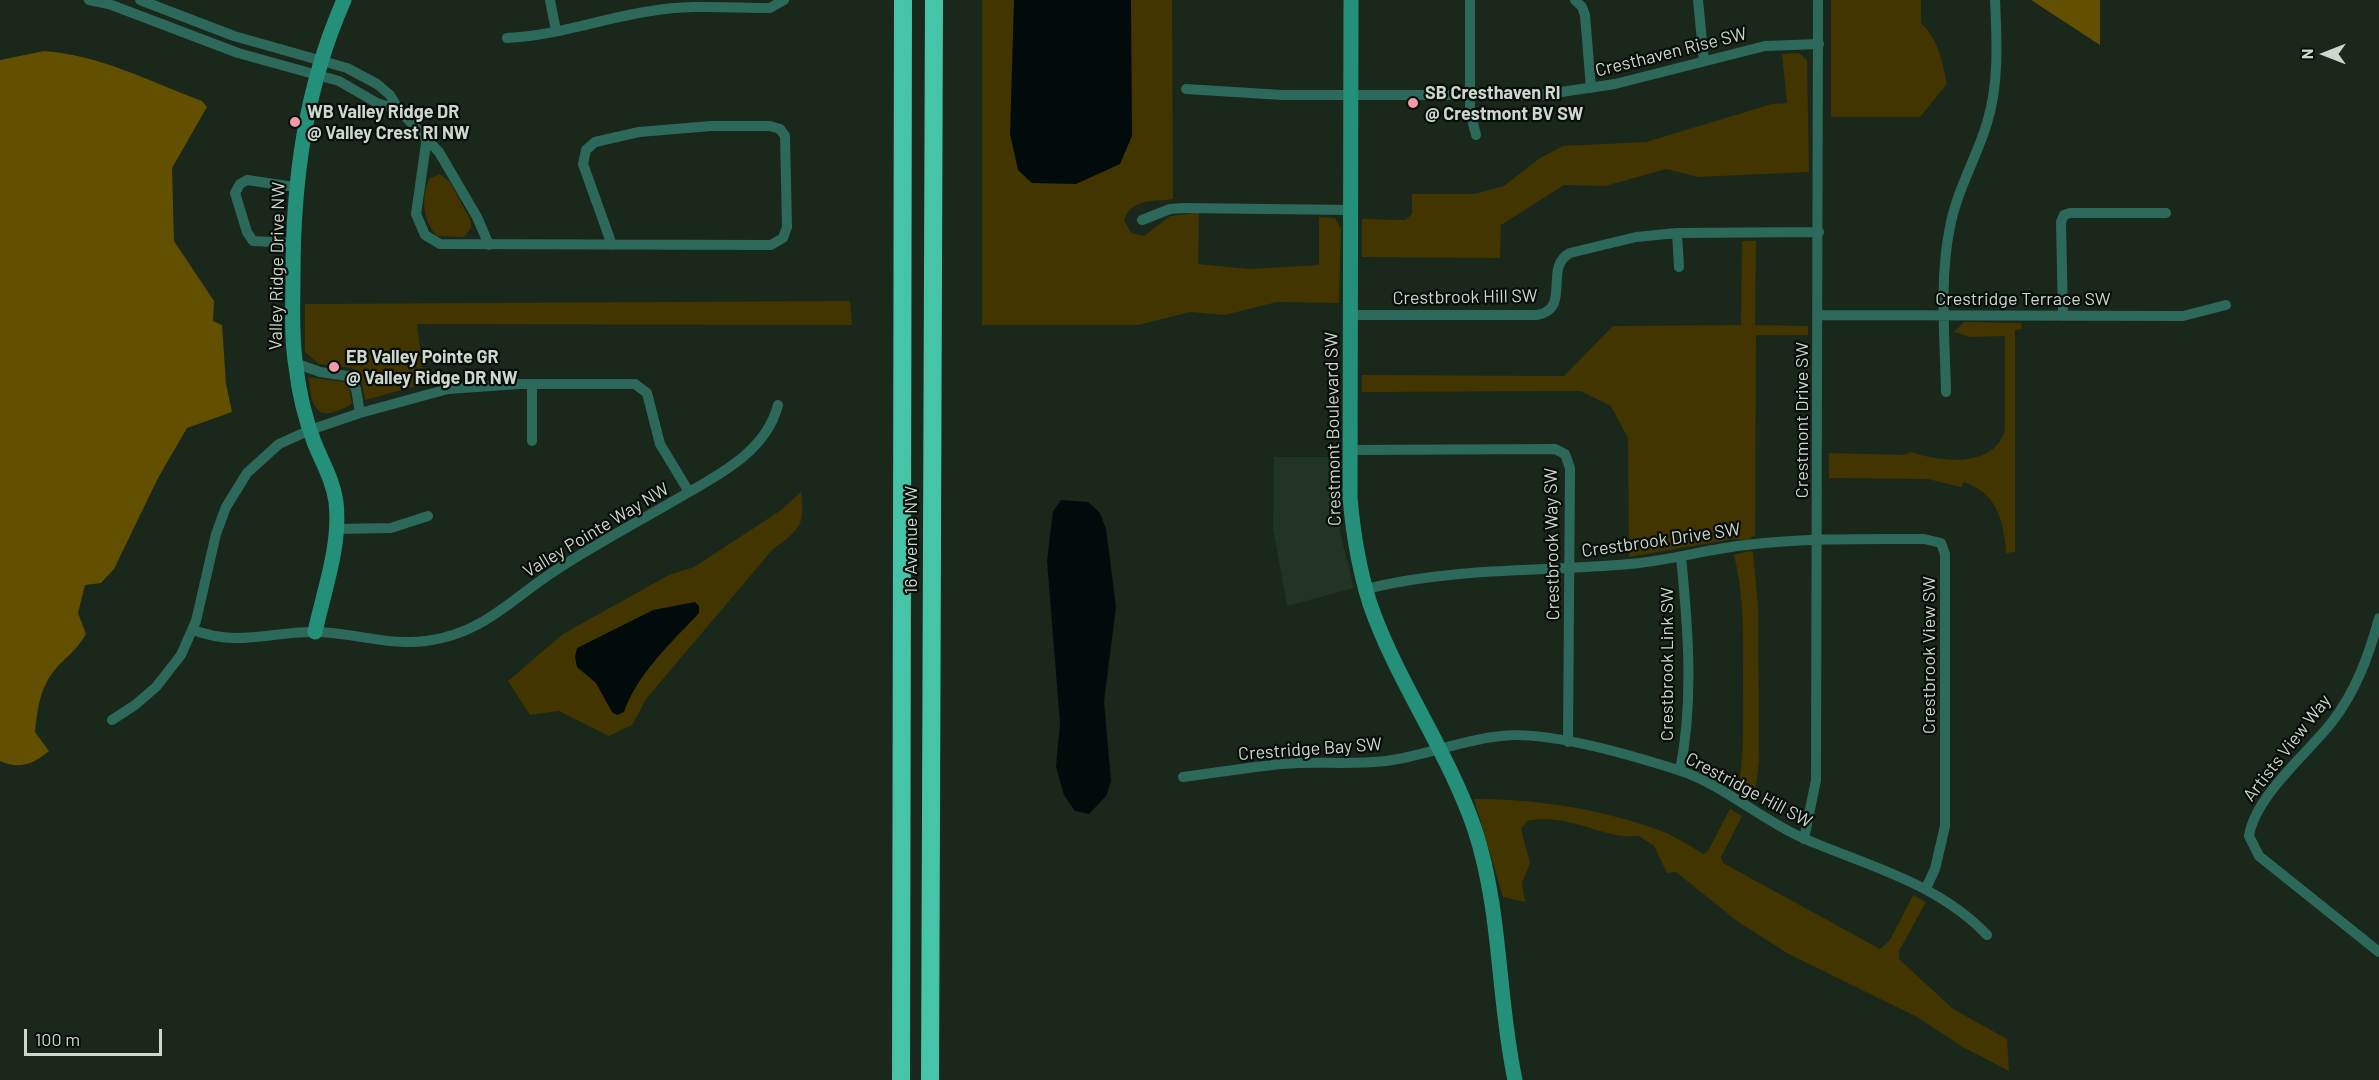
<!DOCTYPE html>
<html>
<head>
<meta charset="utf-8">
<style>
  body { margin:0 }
  #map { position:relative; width:2379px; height:1080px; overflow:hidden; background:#1a271b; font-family:Barlow,sans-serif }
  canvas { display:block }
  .north { position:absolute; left:2295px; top:24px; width:60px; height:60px; -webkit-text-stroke:4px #080e09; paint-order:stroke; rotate:270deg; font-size:16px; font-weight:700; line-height:24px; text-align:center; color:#ced7cf }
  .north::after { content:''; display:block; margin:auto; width:21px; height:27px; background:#ced7cf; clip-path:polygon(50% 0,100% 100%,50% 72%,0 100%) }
  .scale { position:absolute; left:24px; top:1029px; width:138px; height:27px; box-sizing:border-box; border:3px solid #ced7cf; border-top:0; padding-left:8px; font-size:18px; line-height:21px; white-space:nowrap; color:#ced7cf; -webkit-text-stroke:4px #080e09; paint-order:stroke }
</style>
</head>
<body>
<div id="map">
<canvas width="2379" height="1080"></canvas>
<div class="north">N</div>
<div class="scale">100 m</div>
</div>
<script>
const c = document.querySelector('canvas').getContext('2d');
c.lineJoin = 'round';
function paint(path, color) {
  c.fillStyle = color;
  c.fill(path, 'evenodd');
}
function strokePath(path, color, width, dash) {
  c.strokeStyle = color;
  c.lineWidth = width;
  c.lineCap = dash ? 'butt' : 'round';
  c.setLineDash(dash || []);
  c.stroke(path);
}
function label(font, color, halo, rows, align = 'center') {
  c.font = font + ' Barlow,sans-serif';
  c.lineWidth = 4.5;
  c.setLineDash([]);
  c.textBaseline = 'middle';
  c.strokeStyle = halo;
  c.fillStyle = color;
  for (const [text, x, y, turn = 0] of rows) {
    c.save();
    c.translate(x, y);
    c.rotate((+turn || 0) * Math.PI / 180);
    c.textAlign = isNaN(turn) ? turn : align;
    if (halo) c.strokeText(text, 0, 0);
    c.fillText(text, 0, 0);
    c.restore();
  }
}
paint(new Path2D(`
  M1274,457H1338L1340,532L1354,588L1287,606L1273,528Z`), '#223424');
paint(new Path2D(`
  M982,0H1172L1173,199C1153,202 1131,198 1124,220L1131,233L1144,236L1170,216L1199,213L1198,264L1250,269L1319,265V217L1335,218L1341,229L1339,303L1277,302L1225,315L1190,312L1138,325H982Z
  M1831,0H1921V23C1939,41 1942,60 1947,84L1920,117H1831Z
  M1799,53L1807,60L1809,172L1698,177L1666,169L1605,186L1564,185L1501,225L1500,258L1362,257V219L1405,220L1412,214V194H1474L1504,186L1540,158L1563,146L1646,142L1772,104L1787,103L1782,54Z
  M440,174L450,182L471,221V228L464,237L437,236C423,221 420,196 430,178Z
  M1742,241H1756L1755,325L1808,326V335H1756L1755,535L1748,540L1733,539L1629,557L1628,438L1611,406L1580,391L1362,392V375L1564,376L1613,326L1741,325Z
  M850,301L852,325L417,324L424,384L365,400L361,379L352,368L319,364L305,352V304Z
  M1964,322L2021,323L2022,329L2015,330V552L2006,553C2004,521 1997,493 1964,482L1961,487L1928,479L1829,478V453L1904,455L1911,452C1940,462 1996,469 2005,429V336L1970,337L1954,332Z
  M308,377L344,382L349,388L352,403C347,408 341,409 334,412C311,419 311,394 308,377Z
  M801,492C806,525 799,530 773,549L646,699L632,725L609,736L559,711L530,715L508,681L563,634L669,575L694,567L780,511Z
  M1749,551L1753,552L1758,605L1759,761L1754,801L1738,790C1744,756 1743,724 1743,689C1743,642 1745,600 1734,555Z
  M1474,799C1539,799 1603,809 1664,832C1678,838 1691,847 1704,854L1708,851L1730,809L1742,816L1721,857L1723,863L1880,949L1890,940L1913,895L1926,902L1899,951V959L1953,1009L2007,1039L2009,1071L1963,1047L1917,1017L1787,953L1737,921L1676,872L1667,873L1654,846L1639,836C1603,840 1570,812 1527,821L1521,829L1530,863L1522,883L1525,902L1503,897Z`), '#433500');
paint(new Path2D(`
  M2031,0H2100V45Z
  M44,51C100,55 151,82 202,101L207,107L172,168L174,241L214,301L213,321L222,325L226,384L232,412L187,428L158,478L114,569L101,583L85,585L78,613L86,634C78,648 69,655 58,666C40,686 38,706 35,732L49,751C33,764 21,770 0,761V60Z`), '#624f00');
paint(new Path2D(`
  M1014,0H1131L1132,136L1120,164L1076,184L1032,183L1018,170L1010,134Z
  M1061,500L1088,502L1100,513L1106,529L1116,607L1104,701L1111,781L1106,796L1089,814L1075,811L1064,795L1056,767L1060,723L1047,561L1053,511Z
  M695,602L699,606V613C672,642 637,674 624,712L617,715L612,712L596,683L577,667L575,657L577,648L653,610Z`), '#020b0c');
strokePath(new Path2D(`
  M89,0L109,4L238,53L339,81L377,103L399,110
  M140,0L234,36L347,68L377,84L390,95L399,110L439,152L477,217L489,245
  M550,0L556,31
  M1470,0V111L1476,135
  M1575,0L1582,7L1585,15L1591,88
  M1698,0L1704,61
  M507,38C556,36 603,18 651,11C689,4 731,8 770,8L784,0
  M1186,89L1282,95H1541L1615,84L1765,46L1819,44
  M427,137L416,214L425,235L440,244L771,245L783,238L787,227L785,136L780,129L770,126H711L639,132L595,142L586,150L583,164L612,245
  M1142,220L1170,209L1184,208L1351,210
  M1677,233L1679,267
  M293,243L253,241L247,232L235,193L240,184L247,180L295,187
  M1351,315H1537C1572,309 1543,267 1570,253L1636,237L1677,233L1819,232
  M1819,315L2183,316L2226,305
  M2063,316L2061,222L2064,215L2070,213H2166
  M295,363L320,372L347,376L356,389L360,413
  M532,384V441
  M1946,392C1945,338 1939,280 1950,227C1957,190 1976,159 1987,123C1999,85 1997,40 1995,0
  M1350,450L1555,449L1565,454L1570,468L1568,742
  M689,492C726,471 767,448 778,405
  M337,529L391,528L428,516
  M1366,589C1453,567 1541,572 1629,564C1669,561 1707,549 1746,545C1806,538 1865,539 1924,539L1941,543L1945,554V826L1935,869L1926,888
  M2379,618C2369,655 2356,691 2332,722C2307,754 2255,796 2249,836L2259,856L2379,952
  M112,720L135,705L156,687L181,655L196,621L216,534L226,507L247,473L279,444L310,430L360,413L448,389L519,384H635L647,393L660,444L689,492C645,518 599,542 556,570C511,599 483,634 426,641C388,646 352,632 314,632C267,632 240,647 193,630
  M1680,770C1694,701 1688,627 1681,557
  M1183,777C1216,773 1249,767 1282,764C1317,761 1351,765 1386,761C1425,756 1461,740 1501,736C1548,730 1631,755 1678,770C1723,784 1761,820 1805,839C1868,866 1938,883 1987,935
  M1804,839L1816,780L1818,0`), '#2d695a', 10);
strokePath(new Path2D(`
  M1351,0L1350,497C1353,533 1359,569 1370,604C1397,682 1448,751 1475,830C1502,913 1497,996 1515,1080
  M315,632C324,590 341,545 336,502C333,480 322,462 314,442C305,418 299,393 296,367C291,337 293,306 293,276C293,181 305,88 344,0`), '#249079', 15);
strokePath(new Path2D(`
  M901,1080L903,0
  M930,1080L934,0`), '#46c4a7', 18);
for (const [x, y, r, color] of [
  [1413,103,6,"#f49aa6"],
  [295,122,6,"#f49aa6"],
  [334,367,6,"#f49aa6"]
]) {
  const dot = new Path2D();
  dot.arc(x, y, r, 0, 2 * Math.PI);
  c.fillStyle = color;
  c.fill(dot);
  strokePath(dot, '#080e09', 2);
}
label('18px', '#ced7cf', '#080e09', [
  ["Cresthaven Rise SW",1671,52,-14],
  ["Valley Ridge Drive NW",277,266,-89],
  ["Crestbrook Hill SW",1465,297,-1],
  ["Crestridge Terrace SW",2023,299],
  ["Crestmont Drive SW",1802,420,-90],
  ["Crestmont Boulevard SW",1333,429,-91],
  ["Valley Pointe Way NW",596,530,-31],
  ["16 Avenue NW",911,540,-90],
  ["Crestbrook Drive SW",1661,540,-8],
  ["Crestbrook Way SW",1552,544,-91],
  ["Crestbrook View SW",1929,655,-90],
  ["Crestbrook Link SW",1667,664,-90],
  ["Artists View Way",2287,748,-52],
  ["Crestridge Bay SW",1310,749,-4],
  ["Crestridge Hill SW",1749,790,28]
]);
label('bold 18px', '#ced7cf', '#080e09', [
  ["SB Cresthaven RI",1425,93],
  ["@ Crestmont BV SW",1425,114],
  ["WB Valley Ridge DR",307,112],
  ["@ Valley Crest RI NW",307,133],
  ["EB Valley Pointe GR",346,357],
  ["@ Valley Ridge DR NW",346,378]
], 'left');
</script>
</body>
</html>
